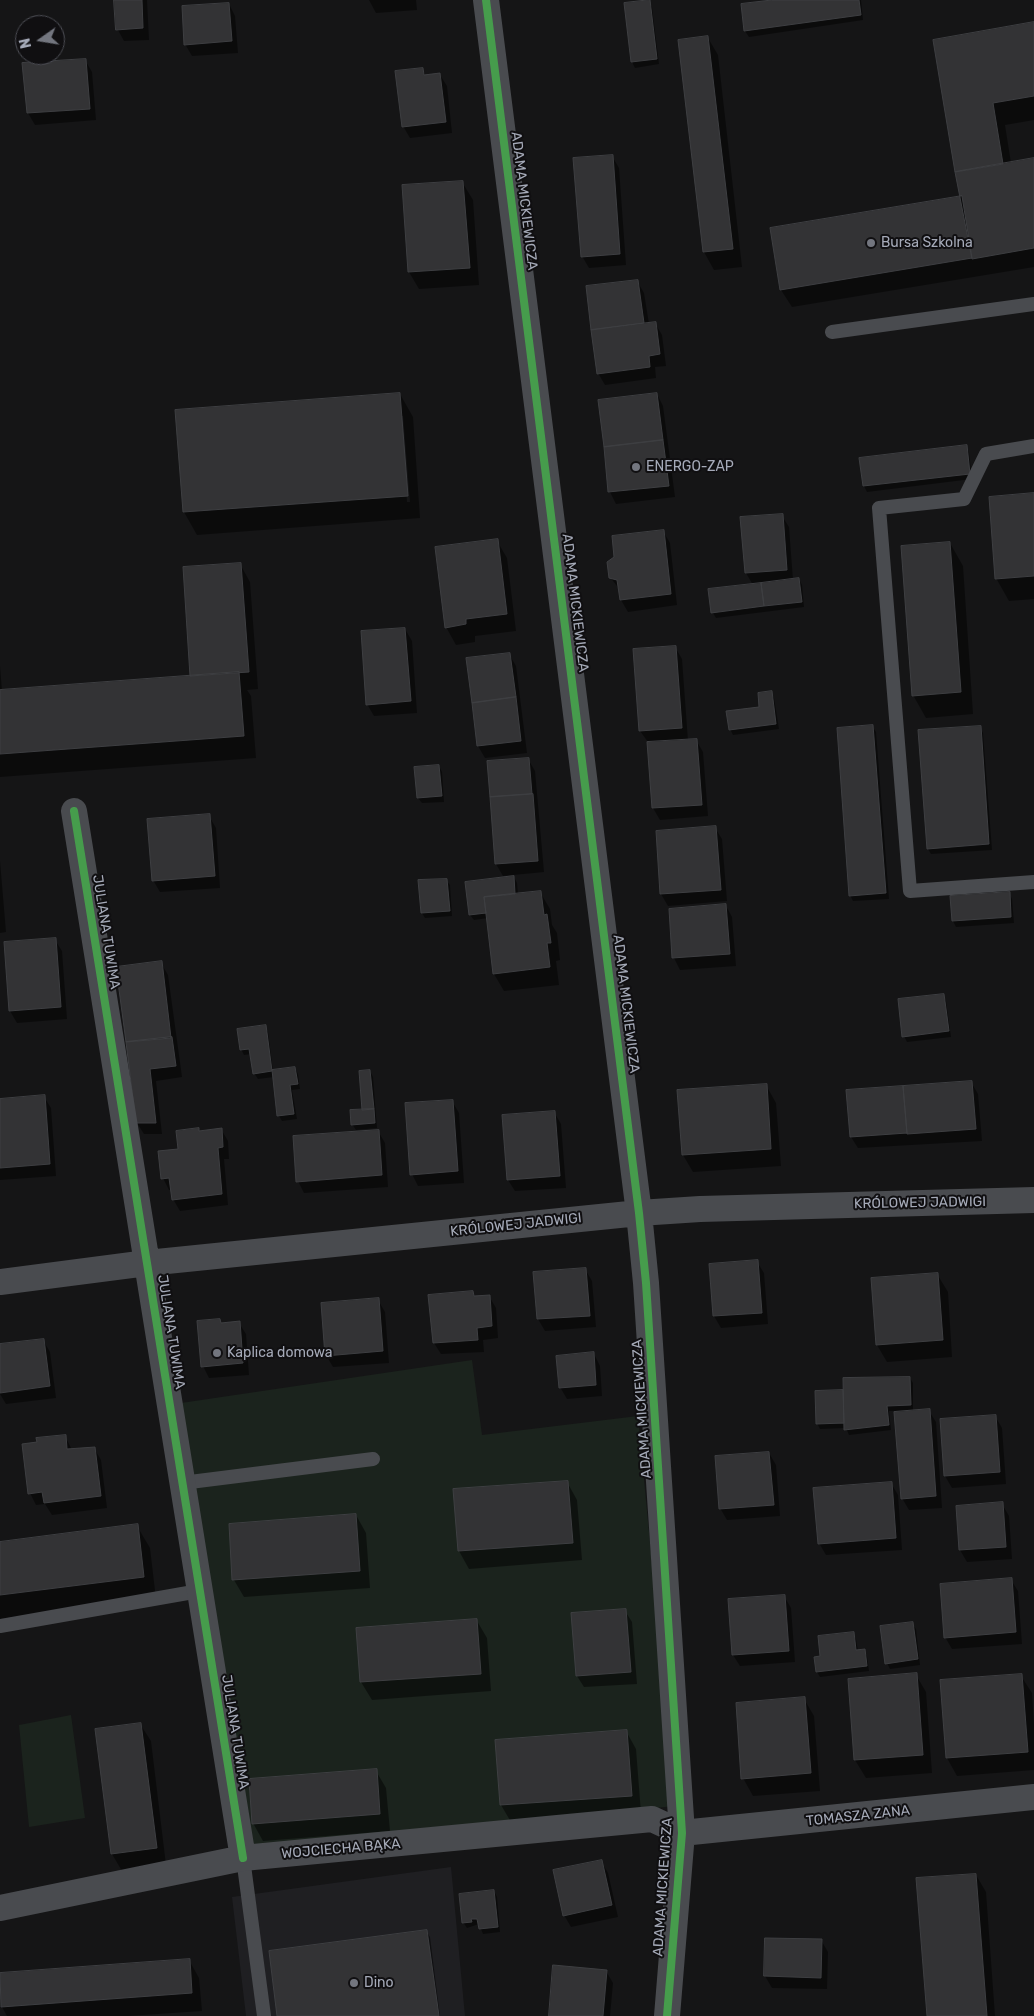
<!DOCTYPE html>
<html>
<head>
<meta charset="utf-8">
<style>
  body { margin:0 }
  #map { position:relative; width:1034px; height:2016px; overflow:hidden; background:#151516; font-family:Rubik,sans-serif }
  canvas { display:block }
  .north { position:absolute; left:15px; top:15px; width:50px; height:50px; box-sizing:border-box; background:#100f11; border:1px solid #4c4d54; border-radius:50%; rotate:257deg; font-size:14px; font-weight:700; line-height:20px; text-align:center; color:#a5aab8 }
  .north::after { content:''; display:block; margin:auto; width:18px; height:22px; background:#73767f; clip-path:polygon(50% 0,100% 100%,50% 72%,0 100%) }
</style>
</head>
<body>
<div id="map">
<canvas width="1034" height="2016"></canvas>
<div class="north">N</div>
</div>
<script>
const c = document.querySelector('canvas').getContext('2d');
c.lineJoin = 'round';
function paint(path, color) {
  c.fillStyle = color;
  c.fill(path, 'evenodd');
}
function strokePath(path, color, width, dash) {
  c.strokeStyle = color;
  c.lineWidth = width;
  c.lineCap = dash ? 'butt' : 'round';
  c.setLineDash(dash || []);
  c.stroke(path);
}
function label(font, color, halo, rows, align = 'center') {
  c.font = font + ' Rubik,sans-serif';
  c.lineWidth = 4;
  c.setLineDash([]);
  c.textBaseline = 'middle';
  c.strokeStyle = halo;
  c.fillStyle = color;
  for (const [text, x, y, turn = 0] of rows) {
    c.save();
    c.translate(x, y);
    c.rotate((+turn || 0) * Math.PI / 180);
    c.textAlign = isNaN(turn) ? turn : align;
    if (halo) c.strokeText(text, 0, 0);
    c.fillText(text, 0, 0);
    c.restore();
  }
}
paint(new Path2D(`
  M451,1867L465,2016H246L232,1897Z`), '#1f1f22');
paint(new Path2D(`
  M472,1360L482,1435L638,1416L675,1806L249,1848L181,1403Z
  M71,1715L85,1818L29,1827L19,1725Z`), '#1b231d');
paint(new Path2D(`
  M115,0H147L149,40L124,41L118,30Z
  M369,0H416L417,10L376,13Z
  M780,0H861L863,20L749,37L745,31L742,5Z
  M649,2L652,7L659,64L635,68L633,64L625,5Z
  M229,4L235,16L238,53L192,56L185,44Z
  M1034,24V120L1005,125L1011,163L1034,159V267L792,307L781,290L962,197L957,172Z
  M708,38L718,55L742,267L714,270L704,252L680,41Z
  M85,60L92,72L96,120L35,125L28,113Z
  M422,69L426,76L440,75L447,86L452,133L410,138L403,126Z
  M612,156L619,168L626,265L589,268L582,256Z
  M462,182L473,200L479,285L419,289L409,272Z
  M637,281L644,293L649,324L655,323L662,335L666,366L655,367L656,378L605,385L598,373L587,287Z
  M400,394L413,417L420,518L197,535L184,512L177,411ZM401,416H403L410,502H407Z
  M657,394L663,406L675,497L616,504L610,492L600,401Z
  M966,446L969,452L972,479L867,492L864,486L861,459Z
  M1034,495V599L1009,601L996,578Z
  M782,516L789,527L793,580L799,579L802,585L804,607L716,618L713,613L753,585L746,573Z
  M663,531L670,543L677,605L628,612L621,600L620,590L610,577Z
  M497,541L507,558L516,631L475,636V642L456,645L446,627Z
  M950,543L963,566L973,714L926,718L913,695Z
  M240,564L250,582L258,689L247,690L251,696L256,758L0,777V666L2,691L193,677Z
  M405,629L412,641L417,713L374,716L367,704Z
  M675,647L682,659L688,741L696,740L703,752L708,816L660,820L653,808L648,742L640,731Z
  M509,654L516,666L527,753L485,758L478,746L467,659Z
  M771,692L774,698L779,729L733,735L730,729L761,708Z
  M872,726L876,732L889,899L853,901L850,895Z
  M980,727L983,733L992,850L931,854L928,849Z
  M528,759L535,771L544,872L503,876L496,864L488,762Z
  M439,766L442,772L444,802L422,803L418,798Z
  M209,816L216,828L220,888L160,892L153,880Z
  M715,828L722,839L727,901L668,906L661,894Z
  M0,861L6,932L0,933Z
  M514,877L517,883L518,894L540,892L550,909L552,925L557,933L560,960L556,961L559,985L504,991L494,974L488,918L474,920L470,915L466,883Z
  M446,880L450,885L452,916L425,918L422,913Z
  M1009,893L1012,899L1014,923L956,927L953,921L951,897Z
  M726,906L732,917L736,966L680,970L674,958L670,910Z
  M55,940L62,951L67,1019L17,1023L10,1011Z
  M161,963L168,975L182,1077L156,1081L162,1134H144L137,1123Z
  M943,995L946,1001L951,1037L907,1042L904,1036Z
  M265,1027L268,1032L273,1071L295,1068L298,1074L300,1089L292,1090L297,1119L282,1121L279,1116L274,1077L258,1079L254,1073L252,1054L244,1055L241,1049Z
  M370,1071L373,1077L377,1128L356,1130L352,1124L364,1111Z
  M971,1082L978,1094L982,1141L858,1148L851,1137Z
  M766,1085L776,1103L781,1166L693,1172L683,1155L678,1092Z
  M44,1097L51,1108L56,1176L0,1180V1100Z
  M452,1101L459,1113L464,1183L418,1186L412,1174Z
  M554,1112L561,1124L566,1188L515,1191L508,1180Z
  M221,1129L228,1141L229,1159H224L228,1205L180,1211L173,1199L172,1190H169L163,1178L179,1150L177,1132Z
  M378,1131L385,1143L388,1187L304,1193L298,1181Z
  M757,1262L764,1273L768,1324L721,1328L714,1316L711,1265Z
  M585,1269L592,1281L596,1327L545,1331L538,1319L534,1273Z
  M937,1274L948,1292L952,1357L887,1362L877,1345Z
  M473,1292L475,1297L489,1296L496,1308L498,1338L483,1340L484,1352L441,1354L434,1343Z
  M378,1300L385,1312L389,1363L333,1367L326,1355Z
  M219,1320L222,1324L239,1323L246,1334L249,1375L209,1378L203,1366Z
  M43,1340L50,1352L56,1398L6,1404L0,1394V1345Z
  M594,1354L600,1366L602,1396L567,1399L560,1387Z
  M910,1378L913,1383V1412L929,1411L936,1422L942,1508L909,1510L902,1498L895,1411H889L891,1430L849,1435L846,1428L820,1429L817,1423L816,1392L844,1391Z
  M995,1416L1002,1428L1006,1484L952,1488L945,1476L941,1420Z
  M65,1436L72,1450L94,1448L101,1460L107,1508L52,1515L45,1504L36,1505L30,1493L38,1443Z
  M769,1453L776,1465L780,1516L727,1520L720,1508Z
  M567,1482L577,1500L582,1560L469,1569L459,1551L455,1491Z
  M891,1483L898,1495L902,1550L826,1555L819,1543Z
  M1002,1504L1009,1516L1012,1559L967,1562L960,1550Z
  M356,1515L366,1533L370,1588L244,1597L234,1580L230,1525Z
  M137,1526L150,1548L156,1599L0,1619V1543Z
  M1011,1580L1018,1591L1022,1644L952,1649L945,1637Z
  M784,1596L791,1608L795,1662L740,1666L733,1655Z
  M625,1611L632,1622L637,1684L584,1687L577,1676Z
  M477,1621L487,1638L491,1691L372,1700L361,1682L357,1630Z
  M912,1624L916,1629L920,1665L890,1669L887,1663Z
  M853,1634L856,1639L858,1651H864L867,1656L869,1671L820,1677L817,1672L822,1658Z
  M916,1675L926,1692L932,1773L866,1778L855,1760L850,1680Z
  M1021,1676L1032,1693L1034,1724V1770L957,1776L947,1758L941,1681Z
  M804,1699L814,1716L820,1791L753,1796L743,1778Z
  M140,1724L151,1741L166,1865L122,1871L112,1854Z
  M626,1731L636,1749L641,1813L511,1822L501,1805L496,1741Z
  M376,1771L386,1788L390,1831L263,1841L253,1823Z
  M601,1861L608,1873L618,1917L571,1927L564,1915Z
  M976,1875L986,1892L995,2016H928Z
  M494,1891L497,1897L500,1932L483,1934L479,1924L467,1928L463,1922Z
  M426,1931L430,1937L440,2016H279Z
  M821,1940L828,1952L827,1989L772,1988L765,1976Z
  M189,1960L199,1978L202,2011L128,2016H7L2,2007L0,1974Z
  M606,1971L613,1983L610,2016H551Z`), '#0007');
const building = new Path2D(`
  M114,0H142L143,28L116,30Z
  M650,0L657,59L631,62L624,3Z
  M772,0H859L861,15L744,31L741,4Z
  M229,3L232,41L184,45L182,6Z
  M1034,22V96L993,103L1003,164L955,172L933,40Z
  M708,36L733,249L703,252L678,40Z
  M86,59L90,109L27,113L22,63Z
  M423,68L424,75L440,73L446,122L402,127L395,71Z
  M613,155L620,254L581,257L573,158Z
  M1034,158V248L972,259L955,172Z
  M463,181L470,268L408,272L402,185Z
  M962,196L972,258L780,290L770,228Z
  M638,280L644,323L591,330L586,286Z
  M656,322L660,354L649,356L650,367L597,374L591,330Z
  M400,393L408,496L183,512L175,410Z
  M657,393L663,440L604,447L598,400Z
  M663,440L669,486L608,492L604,447Z
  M967,445L970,474L863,486L859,458Z
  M1034,493V576L995,579L989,497Z
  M783,514L787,570L745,573L740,517Z
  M664,530L671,594L620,600L617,580L609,578L607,562L614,557L612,536Z
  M498,539L507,614L466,619V624L445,628L435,547Z
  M950,542L961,692L912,696L901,546Z
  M241,563L249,672L190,676L183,567Z
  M799,578L802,602L764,606L761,583Z
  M761,583L764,606L711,613L708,589Z
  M405,628L411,701L366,705L361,631Z
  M676,646L682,728L639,731L633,649Z
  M510,653L516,697L472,703L466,658Z
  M239,672L244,736L0,754V690Z
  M772,691L776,724L729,730L726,711L759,707L758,693Z
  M516,697L521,741L477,746L472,703Z
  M873,725L886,893L849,896L837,728Z
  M981,726L989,844L927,849L918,730Z
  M697,739L702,805L652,808L647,742Z
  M529,758L532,794L490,797L487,761Z
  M439,765L442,796L417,798L414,767Z
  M533,794L538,861L495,864L490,797Z
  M210,814L215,876L152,881L147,819Z
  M716,826L721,890L660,894L656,831Z
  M514,876L515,894L484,897L486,913L469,915L465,882Z
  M447,879L450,911L421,913L418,880Z
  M541,891L544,915L547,914L551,943H547L550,967L493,974L484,897Z
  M1010,892L1011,917L952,921L950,896Z
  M726,904L730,954L672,958L669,909Z
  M56,938L61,1007L9,1011L4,942Z
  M162,961L171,1038L126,1042L116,967Z
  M944,994L949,1031L902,1037L898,999Z
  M266,1025L272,1071L253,1074L249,1049L240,1050L237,1029Z
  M172,1037L176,1066L150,1069L156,1123H136L126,1042Z
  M295,1067L298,1084L290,1085L294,1114L277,1116L272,1070Z
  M370,1070L374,1109L362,1110L359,1071Z
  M972,1081L976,1129L907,1134L903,1086Z
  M767,1084L771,1149L682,1155L677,1090Z
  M903,1086L907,1133L850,1137L846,1090Z
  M45,1095L50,1164L0,1168V1099Z
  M453,1100L458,1171L410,1175L405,1103Z
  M374,1109L375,1123L351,1125L350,1110Z
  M555,1111L560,1176L507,1180L502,1115Z
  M199,1128V1131L222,1128L223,1147L218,1148L222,1194L172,1200L169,1178L161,1179L158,1151L178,1149L176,1131Z
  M379,1130L382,1175L296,1182L293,1136Z
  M758,1260L762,1313L713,1316L709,1264Z
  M586,1268L590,1316L537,1319L533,1272Z
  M938,1273L943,1340L876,1345L871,1278Z
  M473,1291L474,1296L490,1295L492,1326L477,1328L478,1340L433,1343L428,1295Z
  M379,1298L383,1351L325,1356L321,1303Z
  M220,1319L221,1323L240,1321L243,1363L201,1367L197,1321Z
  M44,1339L50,1386L0,1393V1344Z
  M594,1352L596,1385L559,1388L556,1356Z
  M910,1377L911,1405L887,1406L889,1425L844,1430L843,1378Z
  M843,1390L844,1423L816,1424L815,1391Z
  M930,1409L936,1496L901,1499L894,1412Z
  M996,1415L1000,1472L944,1476L940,1419Z
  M66,1435L67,1449L95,1447L101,1496L44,1503L42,1492L28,1494L22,1444L37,1442L36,1438Z
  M769,1452L774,1505L719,1509L715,1456Z
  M568,1481L573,1543L458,1551L453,1489Z
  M892,1482L896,1538L818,1544L813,1488Z
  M1003,1502L1006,1547L959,1550L956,1506Z
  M356,1514L360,1571L232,1580L229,1524Z
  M138,1524L144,1577L0,1595V1542Z
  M1012,1578L1016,1632L944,1638L940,1584Z
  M785,1595L789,1651L732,1655L728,1599Z
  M626,1609L631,1672L576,1676L571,1613Z
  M477,1619L481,1674L360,1682L356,1628Z
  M913,1622L918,1659L885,1664L880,1626Z
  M854,1632L856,1650L865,1649L867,1666L816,1672L814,1657L820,1656L818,1636Z
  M917,1673L923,1755L854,1760L848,1679Z
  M1022,1674L1028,1752L946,1758L940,1680Z
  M805,1697L811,1773L741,1779L736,1703Z
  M141,1723L157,1848L111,1854L95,1729Z
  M627,1730L632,1796L500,1805L495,1740Z
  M377,1769L380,1814L252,1824L249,1779Z
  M602,1860L612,1905L563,1916L553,1870Z
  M976,1874L987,2016H927L916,1878Z
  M494,1890L498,1927L479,1929L477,1919H471L472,1922L462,1923L459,1894Z
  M427,1930L439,2016H277L269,1951Z
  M765,1938L822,1939L821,1978L764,1976Z
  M190,1959L192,1993L1,2007L0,1973Z
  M553,1965L607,1970L603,2016H549Z`);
paint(building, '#333335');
strokePath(building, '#3e3f42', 1);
strokePath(new Path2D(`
  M832,332L1034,304
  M1034,446L986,454L964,499L879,508L910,891L1034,882
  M182,1483L373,1459
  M0,1626L199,1591
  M243,1858L264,2016`), '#494b4f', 14);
strokePath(new Path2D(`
  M486,0L639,1213L646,1283L682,1833L667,2016
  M74,811L243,1858
  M0,1282L147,1263L639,1213L700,1209L1034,1200
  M0,1908L243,1858L652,1819L682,1833L1034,1797`), '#494b4f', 26);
strokePath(new Path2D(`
  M486,0L639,1213L646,1283L682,1833L667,2016
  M74,811L243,1858`), '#469c4c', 8);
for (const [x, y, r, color] of [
  [871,243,5,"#73767f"],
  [636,467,5,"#73767f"],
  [217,1353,5,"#73767f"],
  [354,1983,5,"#73767f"]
]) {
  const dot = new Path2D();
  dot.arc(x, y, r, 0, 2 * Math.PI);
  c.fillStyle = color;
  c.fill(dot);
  strokePath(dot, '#100f11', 2);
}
label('14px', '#a5aab8', '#100f11', [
  ["ADAMA MICKIEWICZA",524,201,83],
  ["ADAMA MICKIEWICZA",575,603,83],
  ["JULIANA TUWIMA",106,932,81],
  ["ADAMA MICKIEWICZA",626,1004,83],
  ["KRÓLOWEJ JADWIGI",920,1203,-1],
  ["KRÓLOWEJ JADWIGI",516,1225,-6],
  ["JULIANA TUWIMA",171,1332,81],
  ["ADAMA MICKIEWICZA",642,1409,-94],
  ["JULIANA TUWIMA",235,1732,81],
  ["TOMASZA ZANA",858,1816,-6],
  ["WOJCIECHA BĄKA",341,1849,-5],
  ["ADAMA MICKIEWICZA",663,1887,-86]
]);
label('14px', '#a5aab8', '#100f11', [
  ["Bursa Szkolna",881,243],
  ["ENERGO-ZAP",646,467],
  ["Kaplica domowa",227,1353],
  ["Dino",364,1983]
], 'left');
</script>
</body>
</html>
